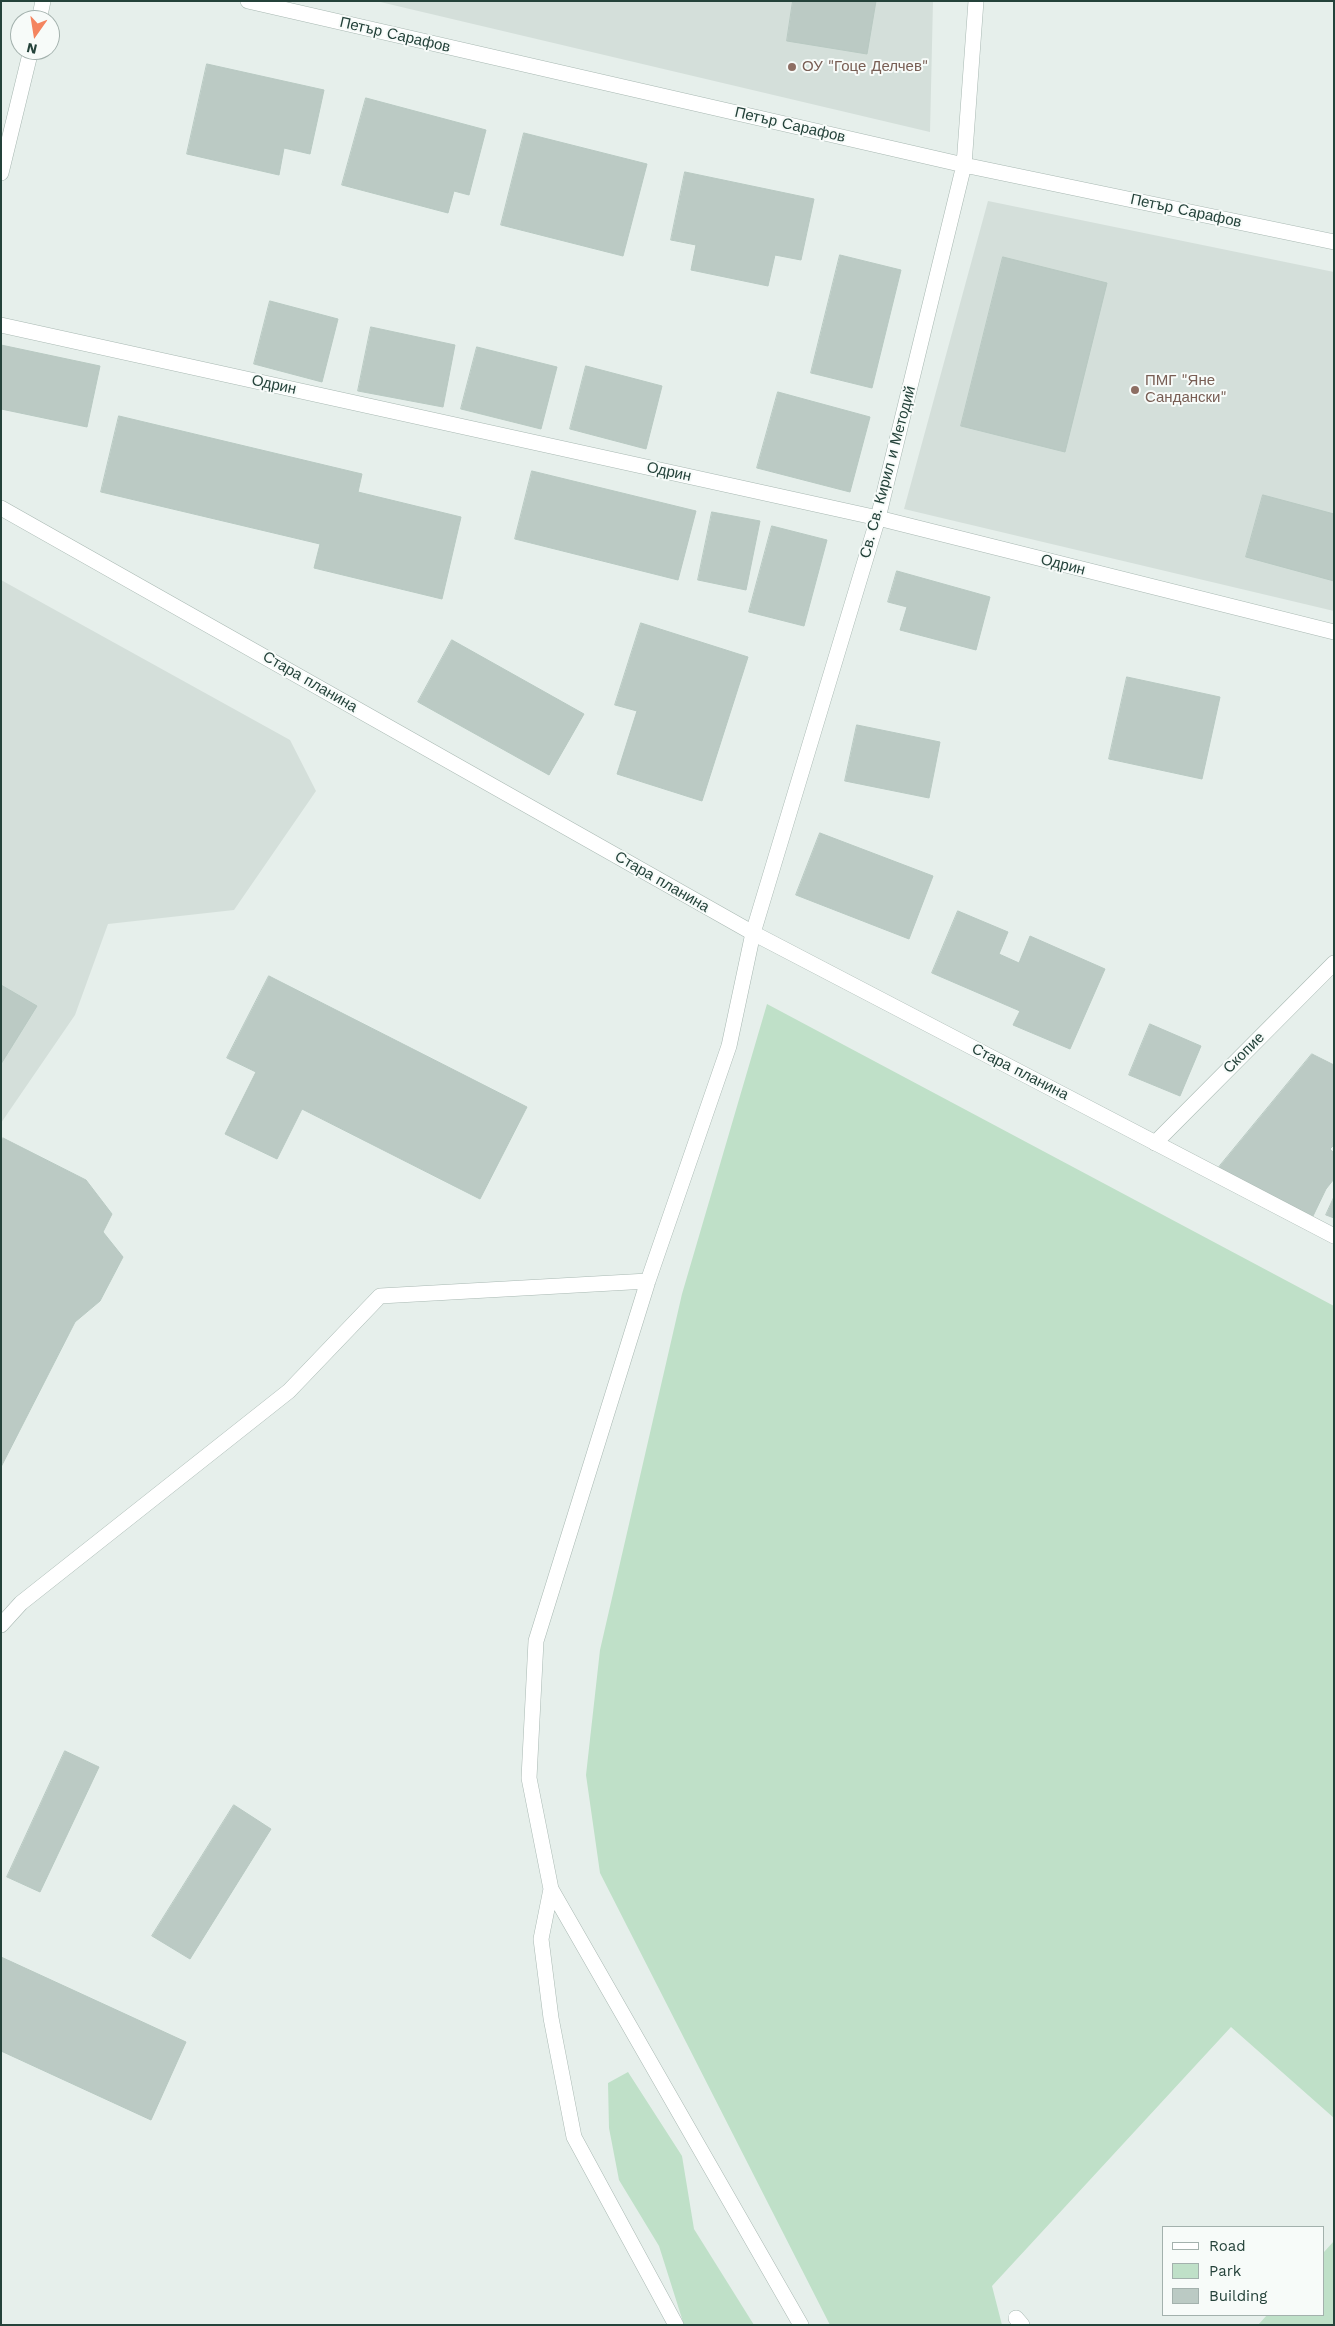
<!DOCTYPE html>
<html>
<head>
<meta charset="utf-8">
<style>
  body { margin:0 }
  #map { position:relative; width:1335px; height:2326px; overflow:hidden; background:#e6efeb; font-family:"Work Sans",sans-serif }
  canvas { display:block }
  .frame { position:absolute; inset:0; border:2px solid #24423a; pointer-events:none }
  .legend { position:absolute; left:1162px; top:2226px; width:162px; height:90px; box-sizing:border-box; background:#f7fbf9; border:1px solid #a3b1ad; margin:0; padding:6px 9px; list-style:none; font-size:15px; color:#24423a }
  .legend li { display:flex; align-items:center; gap:10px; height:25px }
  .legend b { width:25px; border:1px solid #a3b1ad }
  .north { position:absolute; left:10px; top:10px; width:50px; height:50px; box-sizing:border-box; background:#f7fbf9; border:1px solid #a3b1ad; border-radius:50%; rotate:193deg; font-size:14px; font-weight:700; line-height:20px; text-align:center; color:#24423a }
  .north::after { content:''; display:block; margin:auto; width:18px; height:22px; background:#f4845f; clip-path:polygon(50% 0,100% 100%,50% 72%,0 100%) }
</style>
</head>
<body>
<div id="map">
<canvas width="1335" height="2326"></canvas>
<div class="frame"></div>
<ul class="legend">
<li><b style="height:6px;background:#fff"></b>Road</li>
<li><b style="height:14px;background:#bfe0c8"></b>Park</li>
<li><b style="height:14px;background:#bbcac4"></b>Building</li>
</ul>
<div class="north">N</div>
</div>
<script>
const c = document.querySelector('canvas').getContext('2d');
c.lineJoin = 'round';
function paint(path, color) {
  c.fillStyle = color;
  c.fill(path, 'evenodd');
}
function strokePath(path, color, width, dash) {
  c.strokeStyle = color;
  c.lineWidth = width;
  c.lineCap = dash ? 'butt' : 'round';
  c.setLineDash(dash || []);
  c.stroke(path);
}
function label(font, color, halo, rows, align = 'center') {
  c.font = font + ' "Work Sans",sans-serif';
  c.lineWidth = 4;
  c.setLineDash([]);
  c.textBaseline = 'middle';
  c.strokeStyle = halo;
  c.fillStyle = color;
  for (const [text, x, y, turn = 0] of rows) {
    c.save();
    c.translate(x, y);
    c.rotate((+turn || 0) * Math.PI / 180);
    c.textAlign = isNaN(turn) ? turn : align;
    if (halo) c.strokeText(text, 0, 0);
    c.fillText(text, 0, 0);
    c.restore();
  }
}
paint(new Path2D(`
  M376,1H933L930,132Z
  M988,201L1334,272V611L904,509Z
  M1,580L290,740L316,791L234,910L108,924L75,1015L1,1123Z`), '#d4dfda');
paint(new Path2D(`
  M767,1004L1334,1306V2118L1231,2027L992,2286L1002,2325H830L600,1873L586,1775L600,1650L682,1294Z
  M628,2072L682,2156L694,2229L754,2325H684L659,2246L619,2180L609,2128L608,2083Z
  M1334,2241V2325H1258L1267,2315H1324V2252Z`), '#bfe0c8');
const building = new Path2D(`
  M793,1H876L867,54L787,41Z
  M207,64L324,90L310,154L284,148L279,175L187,154Z
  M366,98L486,130L469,195L454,191L448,213L342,185Z
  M524,133L647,164L623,256L501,225Z
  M685,172L814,199L801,260L775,255L768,286L691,270L696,245L671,240Z
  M840,255L901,270L872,388L811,373Z
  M1003,257L1107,283L1065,452L961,426Z
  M270,301L338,319L322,382L254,364Z
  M371,327L455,345L443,407L358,391Z
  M1,345L100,366L87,427L1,409Z
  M477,347L557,367L541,429L461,409Z
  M586,366L662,386L646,449L570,429Z
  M778,392L870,417L850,492L757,468Z
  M119,416L362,474L358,492L461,517L442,599L314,568L320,544L101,492Z
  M532,471L696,511L678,580L515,539Z
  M1263,495L1334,514V581L1246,557Z
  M712,512L760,521L746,590L698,580Z
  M772,526L827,540L804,626L749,612Z
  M897,571L990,597L976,650L900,630L907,607L888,602Z
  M641,623L748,657L702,801L617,774L637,711L615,705Z
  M452,640L584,714L549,775L418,702Z
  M1127,677L1220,697L1202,779L1109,759Z
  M857,725L940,742L929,798L845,781Z
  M820,833L933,876L909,939L796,895Z
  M958,911L1008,932L999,954L1019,963L1030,936L1105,969L1070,1049L1013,1025L1020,1011L932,973Z
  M269,976L527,1107L480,1199L302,1109L277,1159L225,1134L256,1072L227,1058Z
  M1,985L37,1006L1,1064Z
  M1150,1024L1201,1046L1180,1096L1129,1075Z
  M1312,1054L1334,1065V1145L1330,1149L1334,1153V1179L1326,1189L1313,1216L1239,1183L1219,1167Z
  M3,1138L86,1180L112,1214L103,1232L123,1257L100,1301L75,1322L1,1467V1140Z
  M1334,1197V1218L1326,1215Z
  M65,1751L99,1767L40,1892L7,1877Z
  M234,1805L271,1829L190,1959L152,1936Z
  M1,1957L186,2042L151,2120L1,2051Z`);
paint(building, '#bbcac4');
strokePath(building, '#b8c9c2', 1);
const minor = new Path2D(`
  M248,1L964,165L1334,242
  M39,20L43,1
  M1,173L31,50
  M1,325L878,518L1334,632
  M1155,1143L1334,963
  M1,1625L21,1603L289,1391L380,1296L648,1281
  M551,1889L801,2325
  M1016,2318L1022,2325
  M676,2325L574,2137L551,2018L541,1939L551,1889L529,1778L536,1641L648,1281L729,1046L753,933L878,518L964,165L976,1`);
const tertiary = new Path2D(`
  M1,508L753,933L1334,1236`);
strokePath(minor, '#a8b8b2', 16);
strokePath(tertiary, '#a8b8b2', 16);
strokePath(minor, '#fff', 15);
strokePath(tertiary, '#fff', 15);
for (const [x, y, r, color] of [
  [792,67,5,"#8d6e63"],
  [1135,390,5,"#8d6e63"]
]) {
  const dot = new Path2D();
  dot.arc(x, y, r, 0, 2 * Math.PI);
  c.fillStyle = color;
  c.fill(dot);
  strokePath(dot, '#f7fbf9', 2);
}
label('15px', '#24423a', '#f7fbf9', [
  ["Петър Сарафов",395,35,13],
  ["Петър Сарафов",790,125,13],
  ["Петър Сарафов",1186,211,12],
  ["Одрин",274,385,12],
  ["Одрин",669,472,12],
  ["Св. Св. Кирил и Методий",888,472,-75],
  ["Одрин",1063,565,14],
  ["Стара планина",310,682,30],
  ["Стара планина",662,882,30],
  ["Скопие",1244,1053,-45],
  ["Стара планина",1020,1072,27]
]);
label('15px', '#785e54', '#f7fbf9', [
  ["ОУ \"Гоце Делчев\"",802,67],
  ["ПМГ \"Яне",1145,381],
  ["Сандански\"",1145,398]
], 'left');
</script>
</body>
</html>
